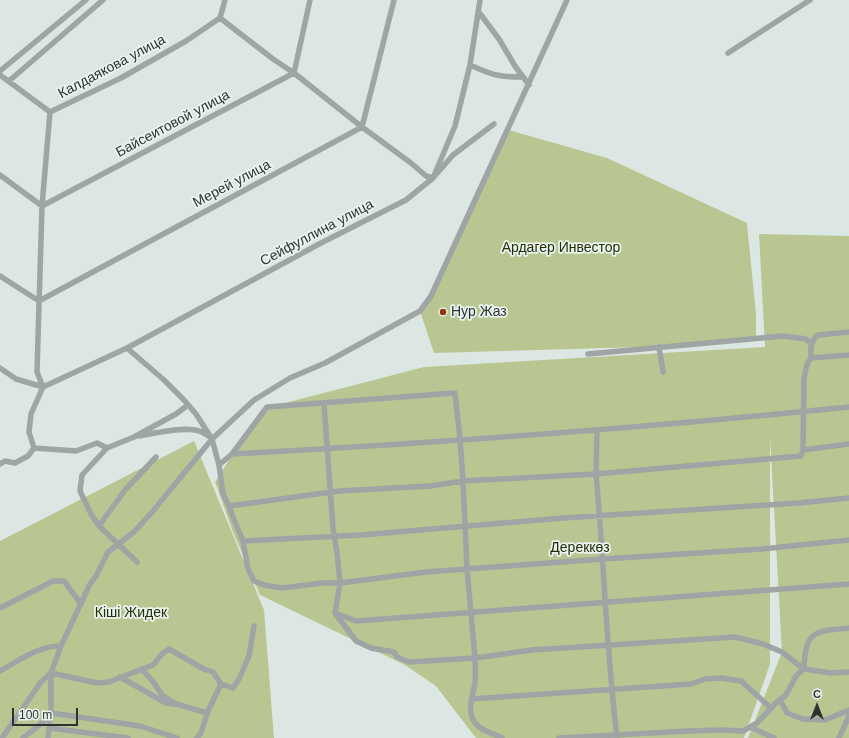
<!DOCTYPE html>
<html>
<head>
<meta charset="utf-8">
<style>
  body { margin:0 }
  #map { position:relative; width:849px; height:738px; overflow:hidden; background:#dce7e3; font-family:Arial,sans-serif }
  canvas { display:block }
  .north { position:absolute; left:797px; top:686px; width:40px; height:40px; -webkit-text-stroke:3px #e9f4f0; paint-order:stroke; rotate:0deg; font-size:11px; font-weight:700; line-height:16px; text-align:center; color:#2e3231 }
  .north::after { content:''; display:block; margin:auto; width:14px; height:18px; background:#2e3231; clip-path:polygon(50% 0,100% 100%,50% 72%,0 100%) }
  .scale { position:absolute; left:12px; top:708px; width:66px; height:18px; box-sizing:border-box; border:2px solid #2e3231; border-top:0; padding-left:5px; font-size:12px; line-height:14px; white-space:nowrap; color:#2e3231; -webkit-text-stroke:3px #e9f4f0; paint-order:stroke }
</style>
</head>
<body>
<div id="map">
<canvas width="849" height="738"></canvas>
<div class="north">С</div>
<div class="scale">100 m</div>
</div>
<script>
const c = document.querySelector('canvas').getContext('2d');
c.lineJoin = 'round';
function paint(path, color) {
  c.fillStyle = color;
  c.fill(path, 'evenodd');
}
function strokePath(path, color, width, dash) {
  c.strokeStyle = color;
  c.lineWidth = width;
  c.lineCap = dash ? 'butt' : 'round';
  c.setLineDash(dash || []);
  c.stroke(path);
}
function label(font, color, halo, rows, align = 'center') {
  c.font = font + ' Arial,sans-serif';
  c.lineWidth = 3.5;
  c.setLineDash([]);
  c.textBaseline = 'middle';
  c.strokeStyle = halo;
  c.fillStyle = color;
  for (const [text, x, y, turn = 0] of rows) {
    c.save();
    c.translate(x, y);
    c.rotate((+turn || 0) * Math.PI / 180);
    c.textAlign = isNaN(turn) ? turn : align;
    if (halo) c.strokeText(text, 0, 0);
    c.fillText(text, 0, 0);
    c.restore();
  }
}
paint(new Path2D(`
  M505,129L607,158L747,223L756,315V339L675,346L434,353L421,314L472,200Z
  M759,234L849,236V738H748L782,652L770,437V664L744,738H476L436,686L405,665L260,595L233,532L215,482L262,409L424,367L765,347Z
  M194,441L264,610L274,738H0V541Z`), '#b9c691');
strokePath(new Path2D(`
  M478,11L499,39L515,66L529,85
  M220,18L273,59L294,73L362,127L411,163L426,176L433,178L453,155L494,124
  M728,53L810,0
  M470,65C492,75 498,77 523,77
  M0,71L86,0
  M0,75L50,112L121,78L186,41L220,18L225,0
  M9,81L103,0
  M0,175L42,206L294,73L310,0
  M0,276L39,301L362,127L394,0
  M659,347L663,372
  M127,348L164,380L184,400L196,414L212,439L219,465L223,494L229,506L234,520L243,541L248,569L254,581L264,585L282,588L322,583H340L426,572L603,559L762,549L849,540
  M588,354L783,336L806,339L811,344
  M811,358C811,349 810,341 818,335L849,332
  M0,368L16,379L43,387L37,372L42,206L50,112
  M324,404L333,528L337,553L340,583L335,613L356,641L371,648L394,652L397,657L409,662L475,658C475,666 476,675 475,683C473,696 465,713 477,725C484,732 493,733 502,738
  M139,436C154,433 185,426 199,431C203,432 207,435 210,437
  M34,448L29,432L31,414L43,387L127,348L321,243L406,200L433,178L455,126L470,65L480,0
  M803,450L849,444
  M232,454C438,443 644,428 849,407
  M0,464L5,461L15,463L28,456L34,448L76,451L97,443L107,448
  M219,465L232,454L267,407L455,393L460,439L463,481L430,486L339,491L229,506
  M99,526L125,490L156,457
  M243,541L361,535L563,518L798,503L849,498
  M137,562L99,526L91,514L80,491L82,475L107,448L134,437L176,414L188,405
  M0,608L53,581H64L81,604
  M335,613L356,621L849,584
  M849,628C814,631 805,631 804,669L831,673L849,672
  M142,669L154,683L162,695L176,704L204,712L208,711L221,684
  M0,671C18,661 40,645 61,646
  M51,673L97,683L109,682L153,665L162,654L169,649L204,669L213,672L221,684L233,688L239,679L249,656L254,626
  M120,677L166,703L175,704
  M471,699L691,684L705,679L721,678L741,681L771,708
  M780,700L787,713L803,719L825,720L849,710
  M750,727L774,738
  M49,728L128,738
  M617,737C606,649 604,561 596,474L801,456L803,450L804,378L807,364L811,358L849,355
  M2,738L41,682L51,673
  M23,738L43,722L51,713V673L61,646L90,584L96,576L108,552L134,532L153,511L212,439L254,400L290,378L325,363L420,311L431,296L567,0
  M48,738L51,713L140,726L177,738
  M197,738L201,733L208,711
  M559,738L688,731L722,730L743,731L757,723L776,703L786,695L796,676L804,669L782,652L763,644L735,637L532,650L475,658L467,569L463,481L596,474L597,430
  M839,738L849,716`), '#9fa4a4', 5.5);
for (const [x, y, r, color] of [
  [443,312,4,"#9a3509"]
]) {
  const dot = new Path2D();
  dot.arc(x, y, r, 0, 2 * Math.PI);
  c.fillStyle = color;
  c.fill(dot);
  strokePath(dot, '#e9f4f0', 1.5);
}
label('14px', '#2e3231', '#e9f4f0', [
  ["Калдаякова улица",112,67,-28],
  ["Байсеитовой улица",173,124,-28],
  ["Мерей улица",232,184,-28],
  ["Сейфуллина улица",317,233,-28]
]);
label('14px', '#262e02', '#e9f4f0', [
  ["Ардагер Инвестор",561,248],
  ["Дереккөз",580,548],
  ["Кіші Жидек",131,613]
]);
label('14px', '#2e3231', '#e9f4f0', [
  ["Нур Жаз",451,312]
], 'left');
</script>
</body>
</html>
